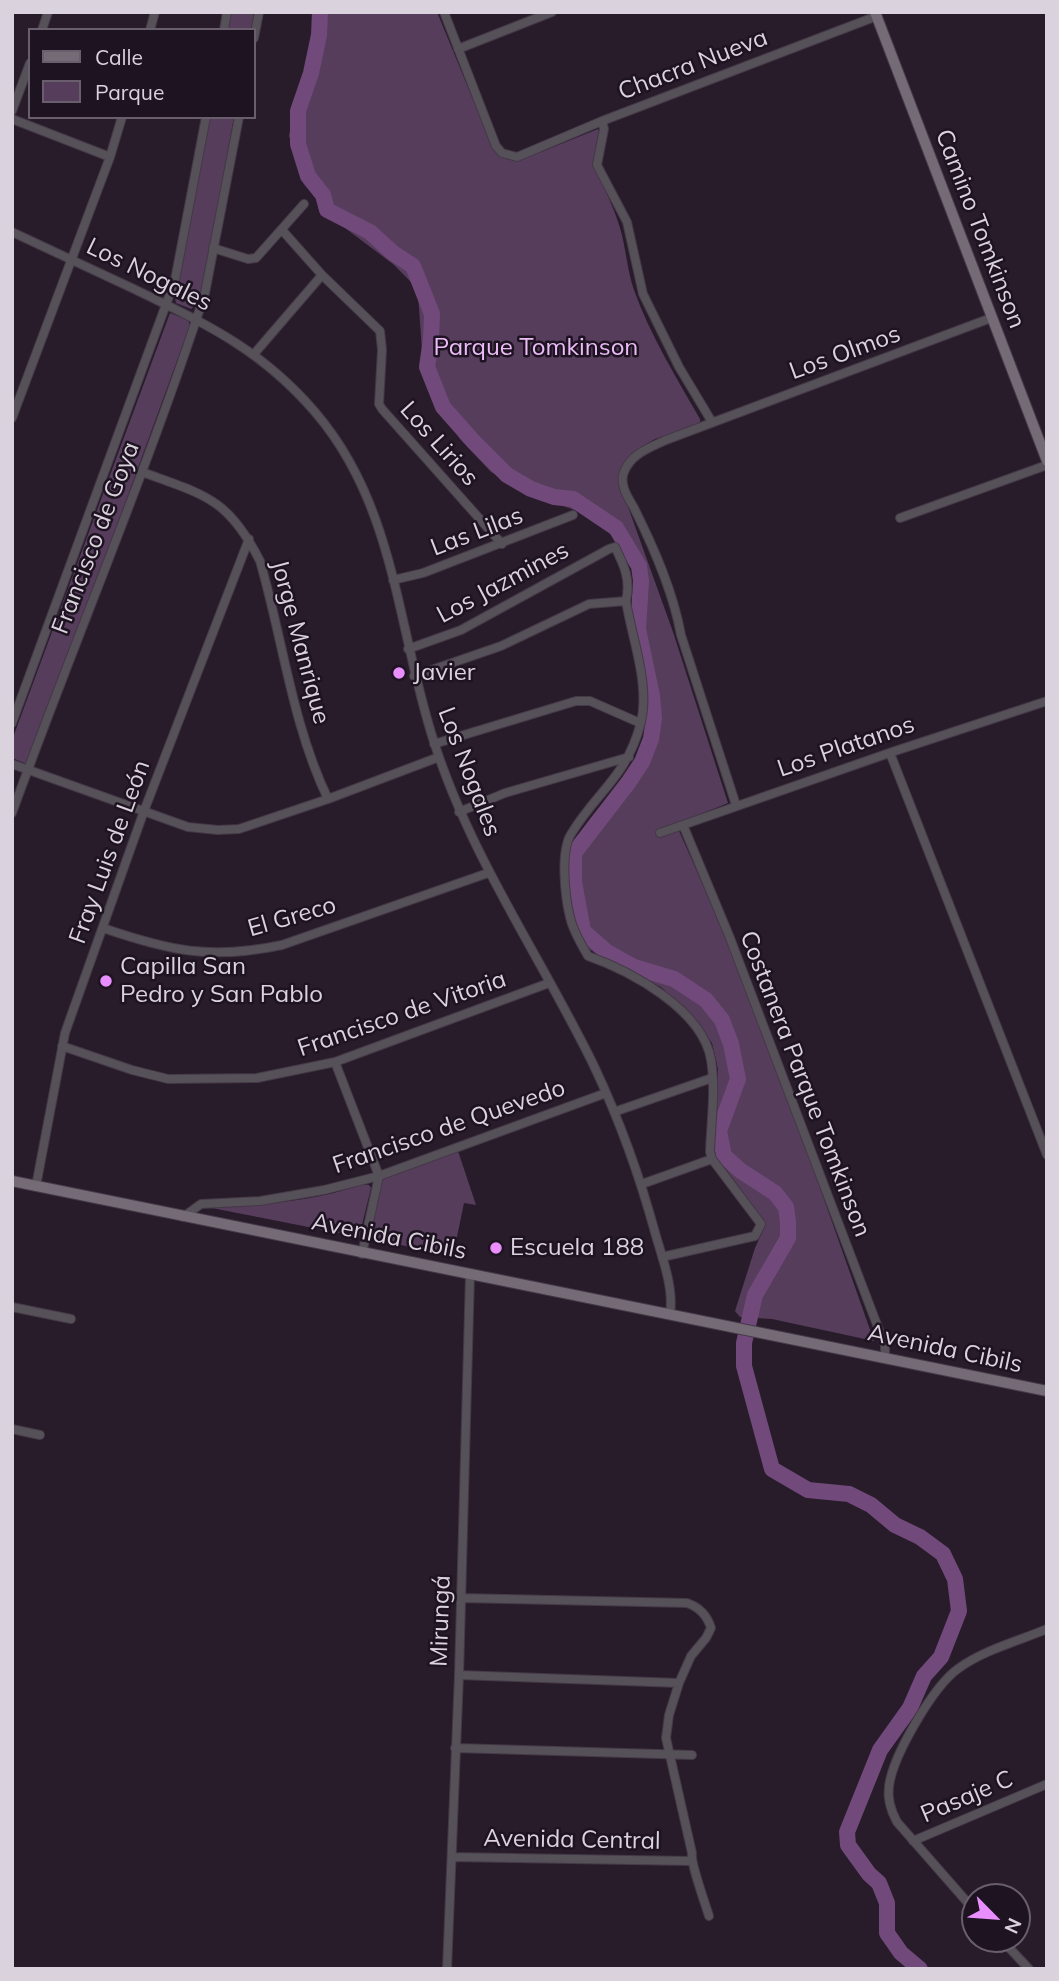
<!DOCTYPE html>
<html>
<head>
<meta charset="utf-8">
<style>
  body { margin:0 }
  #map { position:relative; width:1059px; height:1981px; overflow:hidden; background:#281c2b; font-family:Mulish,sans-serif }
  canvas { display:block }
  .frame { position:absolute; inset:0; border:14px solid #dad2dc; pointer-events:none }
  .legend { position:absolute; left:28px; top:28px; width:228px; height:91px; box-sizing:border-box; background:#1e1321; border:2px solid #695f6c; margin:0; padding:9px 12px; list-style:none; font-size:21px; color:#dad2dc }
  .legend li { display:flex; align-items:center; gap:14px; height:35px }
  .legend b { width:35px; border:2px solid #695f6c }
  .north { position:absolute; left:961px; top:1883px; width:70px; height:70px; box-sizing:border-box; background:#1e1321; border:2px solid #695f6c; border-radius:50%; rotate:115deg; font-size:19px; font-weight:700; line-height:28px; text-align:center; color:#dad2dc }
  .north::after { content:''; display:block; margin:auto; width:24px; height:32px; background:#e88eff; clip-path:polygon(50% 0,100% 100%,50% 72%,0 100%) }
</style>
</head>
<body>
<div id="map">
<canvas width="1059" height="1981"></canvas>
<div class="frame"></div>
<ul class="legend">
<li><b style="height:9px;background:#746b77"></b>Calle</li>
<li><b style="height:19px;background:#563d5c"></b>Parque</li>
</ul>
<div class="north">N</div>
</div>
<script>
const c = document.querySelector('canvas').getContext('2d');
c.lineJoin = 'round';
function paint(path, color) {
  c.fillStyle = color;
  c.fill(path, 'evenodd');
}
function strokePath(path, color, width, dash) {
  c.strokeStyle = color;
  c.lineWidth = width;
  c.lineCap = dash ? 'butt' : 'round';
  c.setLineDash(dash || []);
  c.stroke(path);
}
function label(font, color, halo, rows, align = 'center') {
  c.font = font + ' Mulish,sans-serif';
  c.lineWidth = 5;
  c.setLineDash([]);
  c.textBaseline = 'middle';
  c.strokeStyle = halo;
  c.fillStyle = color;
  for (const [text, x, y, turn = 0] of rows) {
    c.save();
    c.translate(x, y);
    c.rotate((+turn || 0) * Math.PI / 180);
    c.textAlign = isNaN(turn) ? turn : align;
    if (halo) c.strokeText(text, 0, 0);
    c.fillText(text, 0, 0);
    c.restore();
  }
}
paint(new Path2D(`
  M230,12H254L251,30H227Z
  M313,12H437L493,148C502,158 507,161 521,160L598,129L599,131C589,169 610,193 620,228C626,248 627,270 634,290C650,335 676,377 700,419V424L655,439L638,449L628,459L622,490L673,632L728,803L676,824L734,955L782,1080L874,1341L772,1319L740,1317L735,1311L755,1248L764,1228L765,1222L719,1160L716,1145L718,1069L712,1043L693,1017L661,987L602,958L588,948L572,915L568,878L569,848L593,815L624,779L649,735L651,715L632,618L634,574L616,538L595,517L540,498L491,472L460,439L424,379L418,294L412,283L393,264L337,222L304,184L289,136L295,102L312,44Z
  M210,117H234L201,296L197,304L191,309L176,303L175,298Z
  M170,313L188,320L190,325L31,761L27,764L12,758V740Z
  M458,1151L476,1205L464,1203L453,1256L368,1238L382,1178Z
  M363,1184L369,1185L371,1188L359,1237L207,1207C259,1205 313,1202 363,1184Z`), '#563d5c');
strokePath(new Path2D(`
  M320,12L319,35L311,73L298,111V144L308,176L323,195L327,210L370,232L393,253L413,266L432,314L431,339L427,367L443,407L473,441L507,475L531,489L554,497L573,499L616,528L639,566L641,581L638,629L652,696L654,718L651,739L642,762L628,783L574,853V882L583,931L607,952L634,967L674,979L706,1000L722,1020L731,1044L738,1079L719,1131L724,1156L741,1171L775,1193L786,1207L788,1222V1238L755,1295L744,1343V1366L772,1469L808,1490L849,1494L871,1505L895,1525L920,1537L943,1554L955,1579L959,1611L941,1657L924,1676L910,1708L880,1750L847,1832L848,1845L869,1874L879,1883L887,1903V1933L901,1953L920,1969`), '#714a7b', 16);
const street = new Path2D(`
  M444,12L496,146L502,153L517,157L602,121L877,16
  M42,30L48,12
  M150,30L155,12
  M224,30L227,12
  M254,38L259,12
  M458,49L552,12
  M12,111L30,63
  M12,119L110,157
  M602,121L604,129L597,165L627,222L643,294L679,367L712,422
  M282,230L322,275L380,331L382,350L379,404L382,409L502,544
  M12,232C53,251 93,270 134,289C206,324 261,349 315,412C396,506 397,629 434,742C471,858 541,957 594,1066C620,1121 640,1177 656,1236C663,1260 674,1289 670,1314
  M213,248L248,259L256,258L304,204
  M254,354L322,275
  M12,418L110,157L122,117
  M142,472C205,495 228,498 260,561C283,640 292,724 328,799
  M900,518L1047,465
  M393,580L423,573L573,515
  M408,649L461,630L609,549L615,547C624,565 631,580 626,601C632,639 650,684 641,722C627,777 598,790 571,834C560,852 565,897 570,917C573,931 581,944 588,956C631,971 703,1010 711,1060C716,1089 711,1123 710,1152L712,1159L761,1224L755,1236L662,1257
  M414,676L501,646L589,604L626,601
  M12,723L175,280L206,117
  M434,744L576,701H590L640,723
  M890,753L1047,1155
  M12,764L188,827L218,830L239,829L328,799L439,757
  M736,805L681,635C673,591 654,548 634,508C628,497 619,485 624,472C631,454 649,448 666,440L991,318
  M459,812L505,793L629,757
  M12,813C75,639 148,469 205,293L239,117
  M683,825L730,938L879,1330L885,1345V1358
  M660,833L892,752L1047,701
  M103,928C170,951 211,960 282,945L488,873
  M62,1046L132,1070L168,1079L257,1078L335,1062L549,983
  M335,1062L379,1176L362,1254
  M614,1112L712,1078
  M642,1184L712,1159
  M36,1186L65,1033L144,811L249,539
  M183,1217L201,1204L260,1201L324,1190L379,1176L606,1093
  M12,1307L71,1319
  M12,1429L40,1435
  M461,1598L687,1603C699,1607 707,1615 711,1628L706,1638L691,1656L679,1683L669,1715L666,1738L692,1853C690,1862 705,1903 709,1916
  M459,1675L679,1683
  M455,1748L692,1755
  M913,1841L1047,1784
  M452,1857L690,1861
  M975,1911L897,1822C891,1811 887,1799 889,1786C893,1756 933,1686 959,1668C984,1650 1018,1641 1047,1629
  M1001,1939L1029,1969
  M447,1969L459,1675L470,1275`);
const secondary = new Path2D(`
  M875,12L1047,461
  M12,1181L1047,1391`);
strokePath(street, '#443947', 10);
strokePath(secondary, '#443947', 12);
strokePath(street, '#565058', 8);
strokePath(secondary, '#746b77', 10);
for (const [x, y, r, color] of [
  [399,673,7,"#e88eff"],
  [106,981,7,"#e88eff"],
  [496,1248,7,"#e88eff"]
]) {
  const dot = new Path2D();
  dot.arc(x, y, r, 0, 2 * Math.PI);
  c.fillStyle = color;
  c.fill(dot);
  strokePath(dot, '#1e1321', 2.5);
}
label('24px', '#dad2dc', '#1e1321', [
  ["Chacra Nueva",693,65,-21],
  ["Camino Tomkinson",980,229,69],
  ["Los Nogales",149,275,26],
  ["Los Olmos",845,353,-20],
  ["Los Lirios",439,444,48],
  ["Las Lilas",477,532,-21],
  ["Francisco de Goya",96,538,-69],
  ["Los Jazmines",503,583,-28],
  ["Jorge Manrique",300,642,75],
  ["Los Platanos",846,747,-19],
  ["Los Nogales",469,772,69],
  ["Fray Luis de León",110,852,-70],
  ["El Greco",292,917,-16],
  ["Francisco de Vitoria",402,1014,-19],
  ["Costanera Parque Tomkinson",805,1084,69],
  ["Francisco de Quevedo",449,1127,-19],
  ["Avenida Cibils",389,1237,11],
  ["Avenida Cibils",945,1349,12],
  ["Mirungá",441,1621,-88],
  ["Pasaje C",967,1797,-23],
  ["Avenida Central",572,1840,1]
]);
label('24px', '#ecbcf8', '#1e1321', [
  ["Parque Tomkinson",536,348]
]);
label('24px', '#dad2dc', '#1e1321', [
  ["Javier",413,673],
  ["Capilla San",120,967],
  ["Pedro y San Pablo",120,995],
  ["Escuela 188",510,1248]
], 'left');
</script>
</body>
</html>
